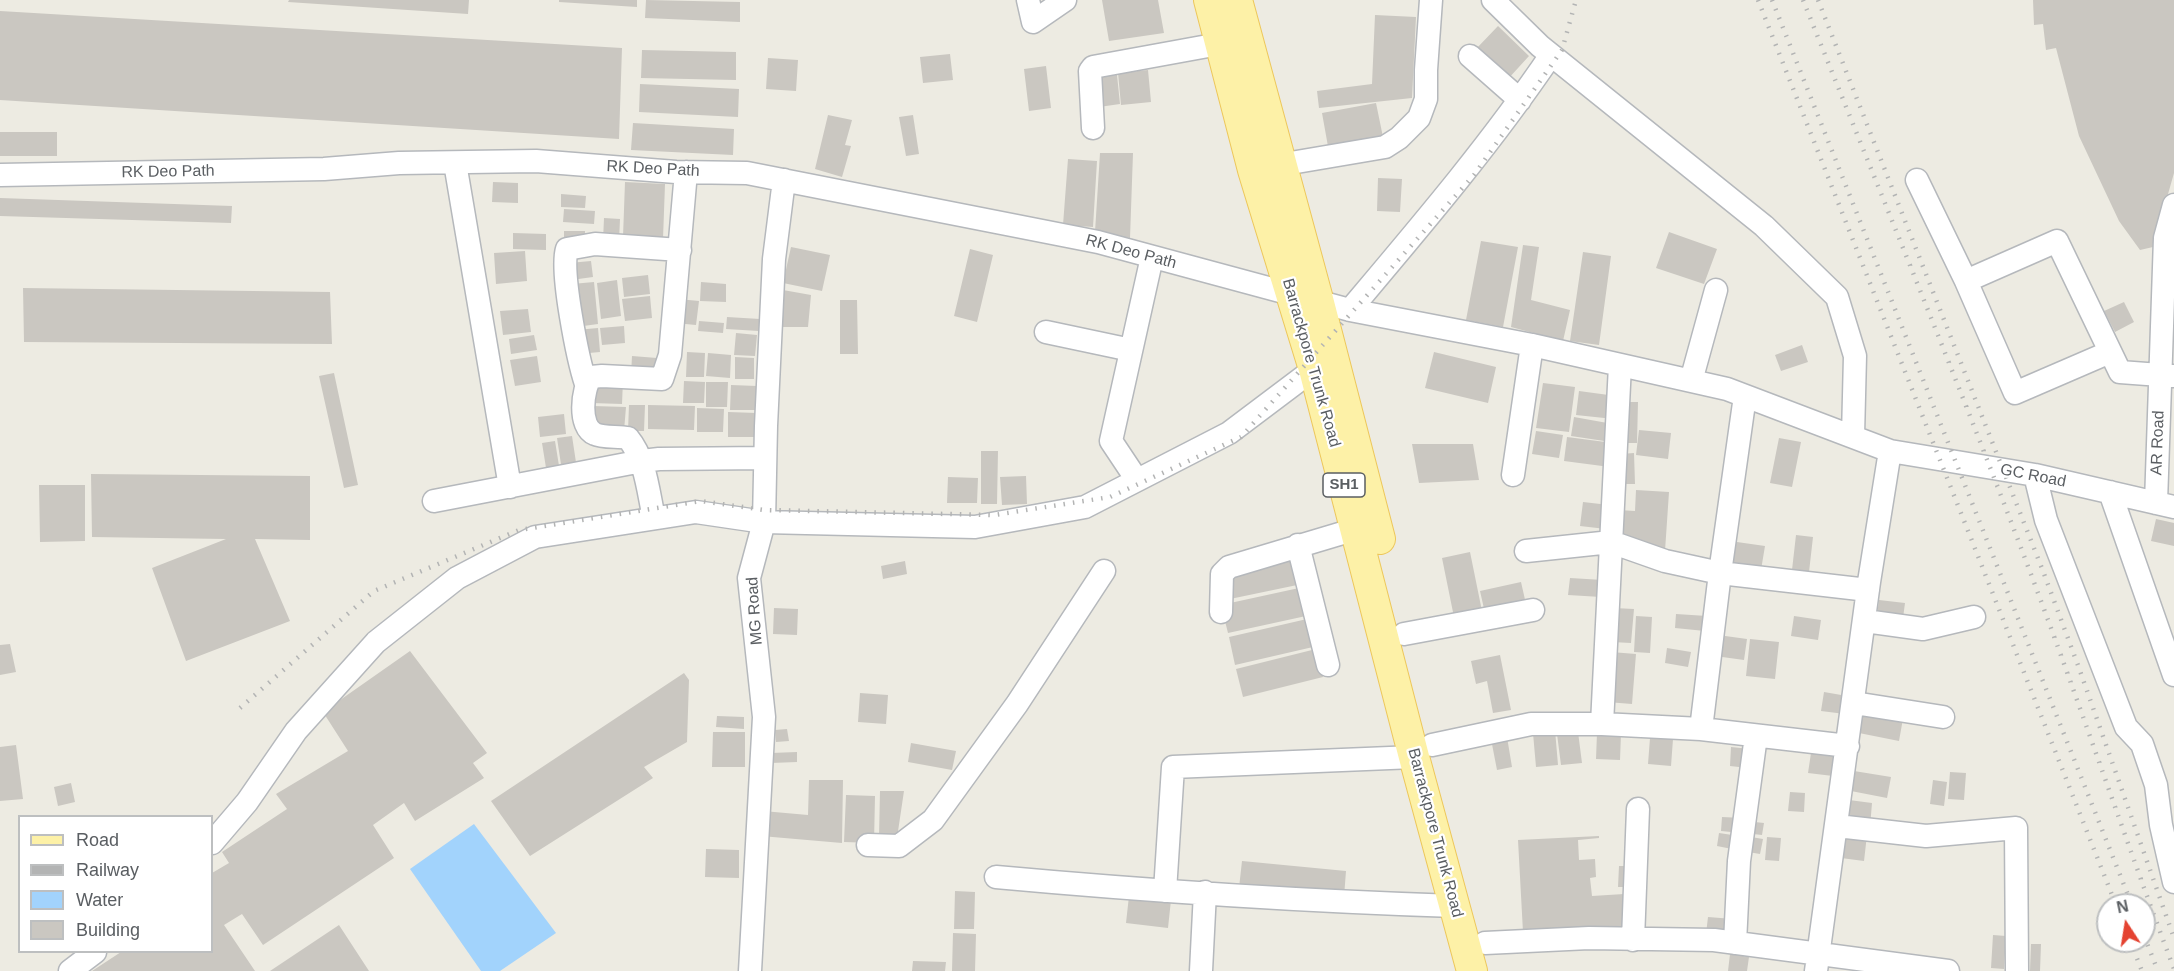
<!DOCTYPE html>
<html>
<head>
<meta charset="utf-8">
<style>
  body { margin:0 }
  #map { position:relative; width:2174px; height:971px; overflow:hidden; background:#edebe2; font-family:Helvetica,sans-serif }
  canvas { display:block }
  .legend { position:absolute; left:18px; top:815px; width:195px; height:138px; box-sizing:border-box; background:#fff; border:2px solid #bdbfc0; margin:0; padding:8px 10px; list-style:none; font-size:18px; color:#5a5e62 }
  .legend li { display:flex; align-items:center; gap:12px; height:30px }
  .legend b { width:30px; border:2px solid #bdbfc0 }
  .north { position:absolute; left:2096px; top:893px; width:60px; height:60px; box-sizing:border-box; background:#fff; border:2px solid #bdbfc0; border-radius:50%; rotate:348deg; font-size:16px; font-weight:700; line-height:24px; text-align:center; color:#5a5e62 }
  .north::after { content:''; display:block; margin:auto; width:21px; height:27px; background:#e44331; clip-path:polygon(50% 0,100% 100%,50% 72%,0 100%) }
</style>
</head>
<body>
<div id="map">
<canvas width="2174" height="971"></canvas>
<ul class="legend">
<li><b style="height:8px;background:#fdf1a7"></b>Road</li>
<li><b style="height:8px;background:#b3b4b4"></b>Railway</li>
<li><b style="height:16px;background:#a2d3fc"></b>Water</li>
<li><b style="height:16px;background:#cac7c1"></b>Building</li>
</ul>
<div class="north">N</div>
</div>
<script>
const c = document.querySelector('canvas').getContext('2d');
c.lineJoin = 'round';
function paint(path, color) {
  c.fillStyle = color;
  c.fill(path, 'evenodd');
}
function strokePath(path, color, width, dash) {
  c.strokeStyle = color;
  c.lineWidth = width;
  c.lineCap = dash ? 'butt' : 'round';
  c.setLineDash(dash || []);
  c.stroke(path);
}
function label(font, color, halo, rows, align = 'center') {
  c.font = font + ' Helvetica,sans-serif';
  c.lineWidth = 4.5;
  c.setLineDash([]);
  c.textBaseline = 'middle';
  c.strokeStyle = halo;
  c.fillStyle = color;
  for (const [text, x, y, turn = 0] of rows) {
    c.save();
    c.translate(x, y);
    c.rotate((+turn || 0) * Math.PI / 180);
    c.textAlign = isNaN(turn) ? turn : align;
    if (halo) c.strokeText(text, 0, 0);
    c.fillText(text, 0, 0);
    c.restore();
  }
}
paint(new Path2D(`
  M474,824L556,933L500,971H481L410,869Z`), '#a2d3fc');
paint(new Path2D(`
  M289,0H469L468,14L288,2Z
  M559,0H637V7L559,2Z
  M646,0L740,2V22L645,18Z
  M1102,0H1158L1164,33L1109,41Z
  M2033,0H2174V173L2153,247L2140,250L2119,221L2079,136L2056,48L2046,50L2043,24L2034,25Z
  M0,11L622,48L619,139L0,100Z
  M1375,15L1416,17L1412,98L1319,108L1317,91L1372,84Z
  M1498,26L1529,56L1508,79L1476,49Z
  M642,50L736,52V80L641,78Z
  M950,54L953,80L923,83L920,57Z
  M768,58L798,60L796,91L766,89Z
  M1046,66L1051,108L1029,111L1024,69Z
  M1148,70L1151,102L1121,105L1118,73Z
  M1117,75L1120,104L1099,107L1096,77Z
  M640,84L739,89L738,117L639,112Z
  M1376,103L1384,142L1329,152L1322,113Z
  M828,115L852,120L845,145L851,146L842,177L815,169Z
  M913,115L919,154L906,156L899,117Z
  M633,123L734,129L733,155L631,150Z
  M0,132H57V156H0Z
  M1100,153H1133L1130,238L1095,232Z
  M1068,159L1097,161L1093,227L1063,225Z
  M1378,178L1402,179L1400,212L1377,211Z
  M493,182L518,183V203L492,202Z
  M625,182L665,184L663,239L623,237Z
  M561,194L586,196L585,208L561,207Z
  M0,198L232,206L231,223L0,216Z
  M564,209L595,211L594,224L563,222Z
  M604,218L620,219L619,241H603Z
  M564,231H585V244H564Z
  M1669,232L1717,249L1704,284L1656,268Z
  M513,233L546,234V250L513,249Z
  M1481,241L1518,247L1503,327L1466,320Z
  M1523,245L1539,247L1531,300L1570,310L1563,341L1511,327Z
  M791,247L830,255L822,291L783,283Z
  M970,249L993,255L977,322L954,316Z
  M525,251L527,281L496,284L494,253Z
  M1583,252L1611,256L1599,345L1570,341Z
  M591,261L593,277L571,280L569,263Z
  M648,275L650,294L624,297L622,278Z
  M617,280L621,316L601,319L597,283Z
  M594,282L598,324L576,327L572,284Z
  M701,282L726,284V302L700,301Z
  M23,288L330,292L332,344L24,342Z
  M783,290L811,295L808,327H782Z
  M650,296L652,318L625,321L622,299Z
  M678,299L699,301L696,325L675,323Z
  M840,300H857L858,354H840Z
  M2124,302L2134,322L2115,332L2104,311Z
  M528,309L531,332L503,335L500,311Z
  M727,317L760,319L759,331L726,329Z
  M699,321L724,323L723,333L698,331Z
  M624,326L625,343L602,345L600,328Z
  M598,328L600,352L578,354L576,330Z
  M736,333L757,335L755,356L734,355Z
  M534,335L537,350L511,354L509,339Z
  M1802,345L1808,362L1781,371L1775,355Z
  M687,352L705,353L704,377H686Z
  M1434,352L1496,367L1488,403L1425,388Z
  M708,353L731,355L730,378L706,376Z
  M537,356L541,382L515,386L510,360Z
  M632,356L657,358L656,376L631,375Z
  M735,357L754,358V379H735Z
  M334,373L358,485L344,488L319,376Z
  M591,379L623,380L622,404L591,403Z
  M684,381L705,382L704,403H683Z
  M706,382H728L727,407H706Z
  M1543,383L1575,387L1569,432L1536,428Z
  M731,385L757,386L756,410H730Z
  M1579,391L1616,396L1614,419L1576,415Z
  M1621,402H1638L1637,443H1620Z
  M629,405H645L644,431H628Z
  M648,405L695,406L694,430L648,429Z
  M593,406L626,407L624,431L591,429Z
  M697,408L724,409L723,432H697Z
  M728,412L757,413L756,437H728Z
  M564,414L566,434L540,437L538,417Z
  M1574,417L1613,424L1611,442L1571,436Z
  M1639,430L1671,433L1668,459L1636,455Z
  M1536,431L1563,435L1559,458L1532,454Z
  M572,436L577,469L562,471L557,438Z
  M1567,437L1613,443L1610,467L1564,461Z
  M1779,438L1801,442L1792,487L1770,483Z
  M555,441L560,472L547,474L542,443Z
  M1412,444H1473L1479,480L1419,483Z
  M981,451H998L997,504H981Z
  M1634,453L1635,484H1621L1620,454Z
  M91,474L310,476V540L255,539L290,621L186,661L152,568L226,539L92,537Z
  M1026,476L1027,504L1002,505L1000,477Z
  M948,477L978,478L977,503H947Z
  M39,485H85V541L40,542Z
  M1636,490L1669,492L1665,551L1617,539L1619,510L1635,511Z
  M1583,502L1609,505L1606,529L1580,526Z
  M2156,519L2174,523V546L2151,541Z
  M1796,535L1813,537L1809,572L1792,570Z
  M1730,541L1765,546L1760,576L1726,571Z
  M1470,552L1483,616L1455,622L1442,558Z
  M1296,557L1302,584L1230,599L1224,572Z
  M905,561L907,574L883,579L881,566Z
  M1570,578L1603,580L1601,597L1568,595Z
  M1521,582L1526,604L1485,613L1480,591Z
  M1299,588L1306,616L1228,633L1221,605Z
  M1879,600L1905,603L1903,618L1877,615Z
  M774,608L798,609L797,635L773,634Z
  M1614,608L1634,609L1631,643L1612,642Z
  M1676,614L1707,616L1705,631L1675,628Z
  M1636,616L1652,617L1650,653L1634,652Z
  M1794,616L1821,620L1818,640L1791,636Z
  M1307,619L1313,647L1235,665L1229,637Z
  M1718,635L1747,639L1744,660L1715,656Z
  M1750,639L1779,642L1775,679L1746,676Z
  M10,644L16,672L0,675V645Z
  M1667,648L1691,652L1688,667L1665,663Z
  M1316,649L1323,677L1243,697L1236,669Z
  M410,651L487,753L473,763L484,778L415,821L404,803L373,825L394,858L263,945L242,914L224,925L255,971H92L121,952H212V873L229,863L222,852L287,809L276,794L348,751L323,712Z
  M1611,652L1636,654L1632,704L1607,702Z
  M1500,655L1511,710L1493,713L1487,681L1476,684L1471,661Z
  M684,673L689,680L687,742L644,767L653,778L530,856L491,801Z
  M1824,692L1847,696L1845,714L1821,711Z
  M860,693L888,695L886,724L858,722Z
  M1864,706L1904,713L1899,741L1859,733Z
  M717,716L744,717V729L716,727Z
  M787,729L789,741L776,742L775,730Z
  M1555,730L1558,765L1536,767L1533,733Z
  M713,732H745V767H712Z
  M1578,732L1582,763L1561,765L1557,734Z
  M1597,733H1621L1620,760L1596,759Z
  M1507,737L1512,767L1497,770L1491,739Z
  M1650,738L1673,739L1671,766L1648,764Z
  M911,743L956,751L952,770L908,762Z
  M16,745L23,799L0,801V747Z
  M1731,747L1750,749L1748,768L1730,766Z
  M797,752V762L771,763V753Z
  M1811,753L1836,756L1833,776L1808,773Z
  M1854,771L1891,777L1887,798L1851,791Z
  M1950,772L1966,773L1964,800L1948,799Z
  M809,780H843L842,843L761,836L763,811L808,815Z
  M1933,780L1947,782L1944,806L1930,804Z
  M71,783L75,802L58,806L54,787Z
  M880,791H904L897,838H879Z
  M1790,792L1805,793L1804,812L1788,811Z
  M846,795L875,796L874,843L844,842Z
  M1849,800L1872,803L1870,827L1846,824Z
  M1722,817L1743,818L1741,833L1721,831Z
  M1745,821L1764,823L1762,835L1744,833Z
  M1844,832L1867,835L1864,861L1841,858Z
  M1719,833L1739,836L1737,850L1717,846Z
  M1599,836V838L1578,840L1579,860L1595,859L1596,877L1590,878L1592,896L1624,894L1626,926L1523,932L1518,840Z
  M1745,836L1763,839L1760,854L1742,851Z
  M1767,837L1781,838L1779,861L1765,860Z
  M706,849L739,850V878L705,877Z
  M1242,861L1346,871L1344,897L1239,888Z
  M1619,866H1631L1630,887H1618Z
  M955,891L975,892L974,929H954Z
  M1129,896L1171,900L1168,928L1126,923Z
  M1708,917L1733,919L1732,936L1706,934Z
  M339,925L369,971H270Z
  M953,933L976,934L975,971H952Z
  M1993,935L2006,936L2004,969L1991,968Z
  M2031,944H2041L2040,971H2030Z
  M1730,954L1749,957L1747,971H1728Z
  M913,961L946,962L945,971H912Z`), '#cac7c1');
const minor = new Path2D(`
  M1028,0L1033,22L1065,0
  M1493,0L1540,46L1764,226L1837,297L1855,356L1853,436
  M1470,56L1520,100
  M1093,128L1090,71L1093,67L1219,44
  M455,163L510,487
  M1267,167L1385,147L1399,138L1419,118L1426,99V70L1431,0
  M0,175L324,169L399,163L536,161L676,172L747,173L1098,242L1350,310L1532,345L1727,389L1890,451L2035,475L2174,507
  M1917,180L1966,281L2015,393L2110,352
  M1966,281L2057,241L2120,372L2174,376
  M1350,310C1420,227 1490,145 1551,55
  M1046,332L1131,350
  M1691,381L1716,290
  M586,384C578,360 560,271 567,249L595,244L680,250
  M1513,475L1532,345
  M2035,475L2046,520L2126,727L2142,744L2156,785L2161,825L2174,882
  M1137,480L1111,441L1152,257
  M2110,492L2174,675
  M434,501L642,461L659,459L765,458
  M2156,503L2165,238L2174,205
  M654,518C648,491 646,460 628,438C618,436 603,438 595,434C578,427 582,389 591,377L602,376L662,379L670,355L686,172
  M1298,545L1328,665
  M1526,551L1611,542L1665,561L1720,573L1868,590
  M1221,612L1222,574L1229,567L1356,529
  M1865,621L1923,629L1974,617
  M1404,634L1533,610
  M1854,703L1943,717
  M1602,724L1620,365
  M1701,729L1720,573L1745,396
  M1432,745L1531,724H1602L1701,729L1848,746
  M1837,826L1926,836L2016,828L2017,971
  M212,843L247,802L296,731L376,642L457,578L535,537L696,512L764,522L975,527L1085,507L1229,433L1314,369
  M868,845L899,846L933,820L1017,704L1104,571
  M996,877C1149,891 1302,901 1455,906
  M1165,891L1173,767L1414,757
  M1633,940L1638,809
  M1485,943L1589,938L1714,940L1948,971
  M1735,943L1739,861L1756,736
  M70,971L95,952
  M750,971L764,717L749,578L764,522L766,426L774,259L784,180
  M1201,971L1205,892
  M1816,971L1869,582L1890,451`);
const major = new Path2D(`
  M1209,0L1253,170L1314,369L1414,757L1472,971
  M1237,0L1319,303L1380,539`);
strokePath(minor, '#b5b8bc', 25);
strokePath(major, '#edc75b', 32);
strokePath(minor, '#fff', 22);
strokePath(major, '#fdf1a7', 30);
strokePath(new Path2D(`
  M1758,0L2116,905
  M1772,0L2132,905
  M1803,0C1880,192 1959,383 2032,577C2081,707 2125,839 2174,969
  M1818,0L2043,571L2079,668L2174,938
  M240,708L374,591L519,530L701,501L764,510L994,515L1110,497L1241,437L1474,175L1562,50L1576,0
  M2144,936L2158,971
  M2130,941L2142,971`), '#b3b4b4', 4.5, [1.5, 8]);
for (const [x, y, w] of [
  [1344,485,42]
]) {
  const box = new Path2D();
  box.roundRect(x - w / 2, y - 12, w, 24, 4.5);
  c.fillStyle = '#fff';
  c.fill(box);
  strokePath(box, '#5a5e62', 1.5);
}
label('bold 15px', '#5a5e62', null, [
  ["SH1",1344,485]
]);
label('16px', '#5a5e62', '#fff', [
  ["RK Deo Path",653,169,3],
  ["RK Deo Path",168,172,-1],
  ["RK Deo Path",1131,252,15],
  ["Barrackpore Trunk Road",1311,363,74],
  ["AR Road",2158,443,-88],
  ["GC Road",2033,476,11],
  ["MG Road",755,611,-94],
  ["Barrackpore Trunk Road",1435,833,75]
]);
</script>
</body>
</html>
